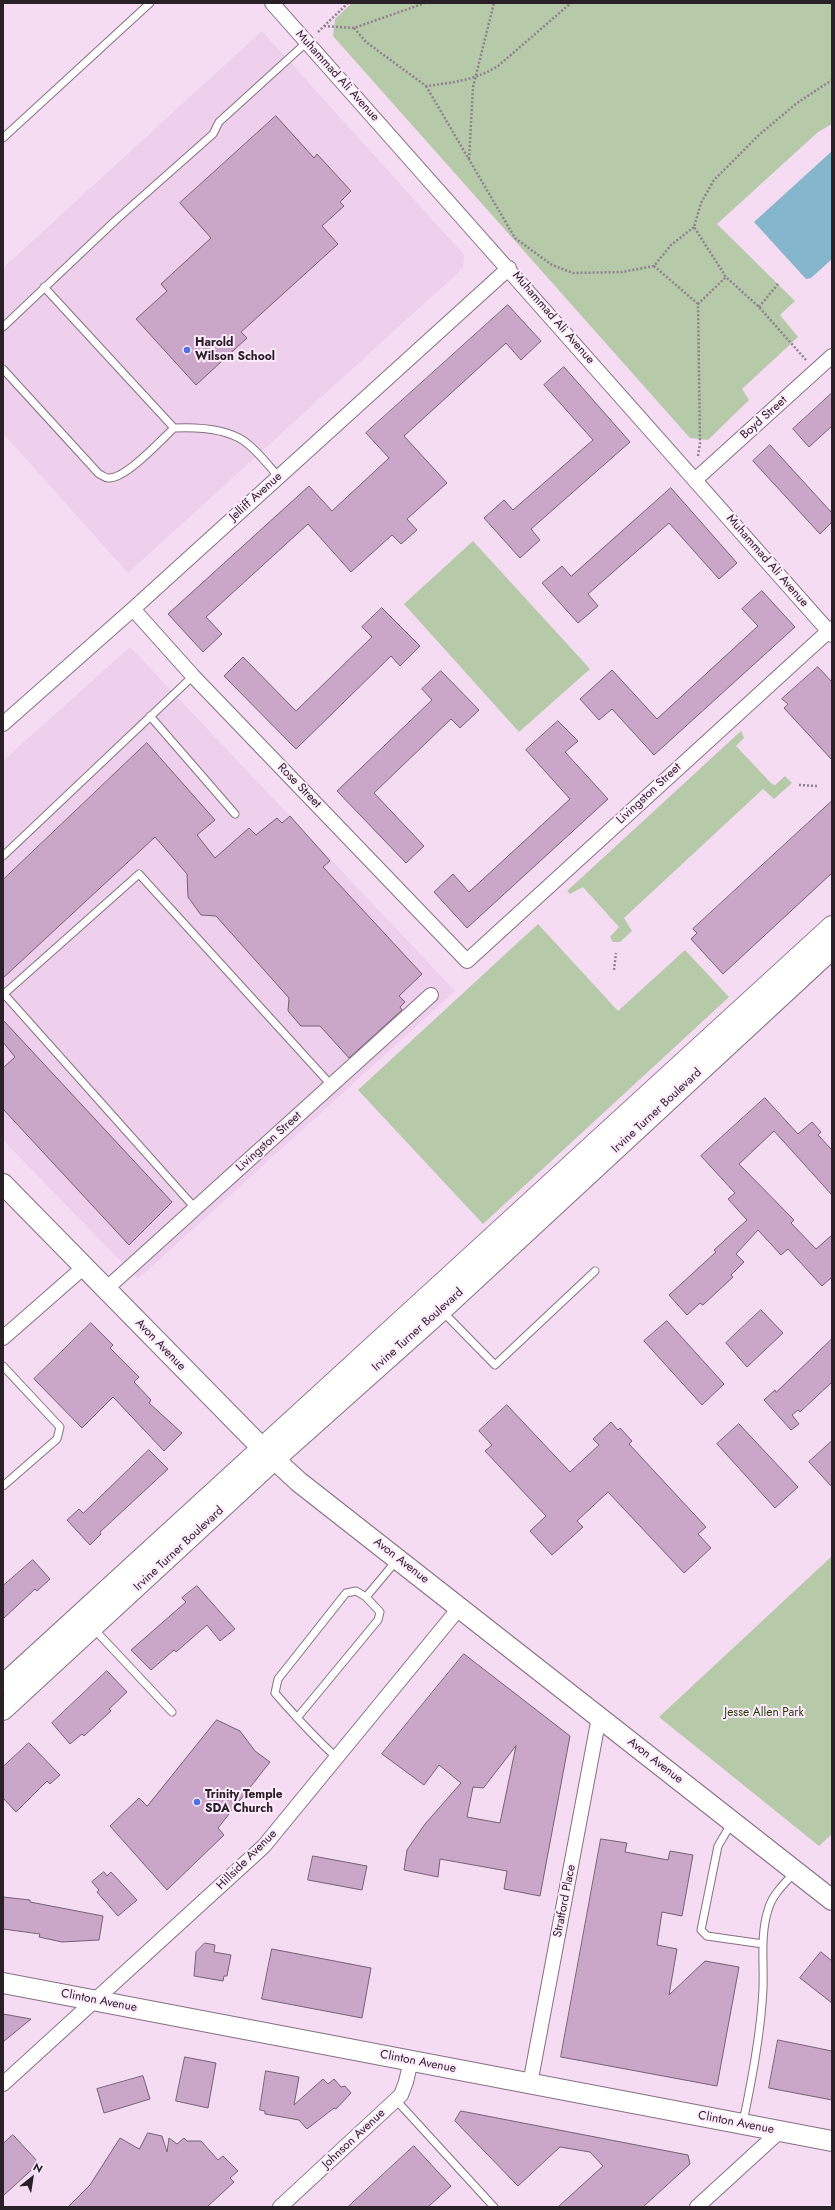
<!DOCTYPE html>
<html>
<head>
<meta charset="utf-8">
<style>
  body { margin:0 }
  #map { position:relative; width:835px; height:2210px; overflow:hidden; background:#f5dcf3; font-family:Jost,sans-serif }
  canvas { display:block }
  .frame { position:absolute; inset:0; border:4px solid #292028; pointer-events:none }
  .north { position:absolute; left:12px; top:2158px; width:40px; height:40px; -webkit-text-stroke:3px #ffebfd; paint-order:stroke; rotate:30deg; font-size:11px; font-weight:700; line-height:16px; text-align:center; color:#292028 }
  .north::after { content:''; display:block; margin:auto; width:14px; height:18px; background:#292028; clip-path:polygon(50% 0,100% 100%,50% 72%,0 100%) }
</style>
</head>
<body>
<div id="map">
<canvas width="835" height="2210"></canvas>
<div class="frame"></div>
<div class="north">N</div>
</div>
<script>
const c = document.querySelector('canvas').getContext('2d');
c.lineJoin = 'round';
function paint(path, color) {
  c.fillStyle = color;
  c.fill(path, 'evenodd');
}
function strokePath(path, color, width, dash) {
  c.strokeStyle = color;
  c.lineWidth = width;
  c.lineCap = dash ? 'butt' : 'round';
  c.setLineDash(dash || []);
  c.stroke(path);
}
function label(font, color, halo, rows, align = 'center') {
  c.font = font + ' Jost,sans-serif';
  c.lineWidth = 4;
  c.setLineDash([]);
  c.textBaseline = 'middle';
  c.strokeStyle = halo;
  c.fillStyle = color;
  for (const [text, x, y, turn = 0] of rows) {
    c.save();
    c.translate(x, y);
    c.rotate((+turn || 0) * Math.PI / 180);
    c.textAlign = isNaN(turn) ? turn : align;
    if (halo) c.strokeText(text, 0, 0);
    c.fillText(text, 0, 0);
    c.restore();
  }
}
paint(new Path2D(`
  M262,31L464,255L463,268L128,573L3,433V268Z
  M130,647L455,991L138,1279L3,1140V761Z`), '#eecfec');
paint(new Path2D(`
  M352,3H832V124L818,132L717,224L795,301L780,315L798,337L742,389L749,400L708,440L690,438L333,36L335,19Z
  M473,541L590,669L519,732L404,604Z
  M741,731L744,738L736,746L772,784L775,785L785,776L792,783L774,799L763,789L624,918L632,931L620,942H613L610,937L619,927L583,887L570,894L567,891Z
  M538,924L618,1011L685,950L729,997L483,1224L358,1090Z
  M832,1556V1834L819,1846L659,1717Z`), '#b6caaa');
paint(new Path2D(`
  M832,151V259L811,278L806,279L754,222Z`), '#85b6cc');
const building = new Path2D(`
  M276,116L314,158L317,154L351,191L340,202L344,206L322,226L338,244L241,332L247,338L196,385L136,319L167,291L161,284L211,238L180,203Z
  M508,305L541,341L521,360L506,343L404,436L447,483L407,519L417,530L401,544L392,535L351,572L308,524L206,617L222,634L203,652L168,614L309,486L332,511L389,458L366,433Z
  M564,367L630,442L531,529L540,540L520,558L484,518L504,500L513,510L593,440L544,385Z
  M832,393V426L809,447L793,429Z
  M770,445L832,513V522L820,534L753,461Z
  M671,488L737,563L719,579L669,523L588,594L598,606L578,623L542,583L562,566L571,576Z
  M762,591L795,627L654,755L612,709L599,720L580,699L612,670L657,719L758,626L742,609Z
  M382,608L420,646L400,666L391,656L296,749L224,676L243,657L296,711L372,637L362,627Z
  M818,667L832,682V760L784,708L788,704L782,699Z
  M441,671L479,710L460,728L451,719L374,793L424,846L406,863L337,791L432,700L422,689Z
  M558,721L578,741L565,752L608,799L467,928L434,892L453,874L469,892L570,799L526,750Z
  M147,743L215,820L197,835L215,858L249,828L256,835L277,818L282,823L290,816L330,861L323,867L422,974L399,996L405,1002L400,1007L402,1010L349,1058L320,1026H301L288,1011L289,998L216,916L201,915L188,897L187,874L155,837L3,978V880Z
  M832,801V873L723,974L691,939L697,933L693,929Z
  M3,1020L172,1202L129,1245L3,1109V1068L15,1057L3,1042Z
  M765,1098L798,1134L812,1122L821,1132L818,1135L832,1150V1195L774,1131L739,1164L794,1220L791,1223L816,1249L832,1235V1277L822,1286L788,1249L781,1255L758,1230L736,1254L744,1262L731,1275L733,1277L703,1305L700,1303L687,1315L669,1295L716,1252L714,1250L747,1220L728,1199L735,1193L701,1156Z
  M761,1310L783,1333L747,1367L726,1343Z
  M667,1321L724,1384L702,1405L644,1341Z
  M91,1323L113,1345L110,1348L139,1377L134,1382L151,1400L149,1403L182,1433L164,1451L113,1397L82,1428L34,1379Z
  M832,1339V1382L800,1412L798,1410L792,1415L799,1424L791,1430L764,1400L775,1390L776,1392Z
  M507,1405L570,1472L599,1445L593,1439L611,1422L618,1430L620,1428L632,1441L629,1444L706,1527L698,1534L711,1548L684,1573L608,1492L577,1521L583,1527L552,1555L530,1531L546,1516L485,1451L492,1445L479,1431Z
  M739,1424L798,1487L775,1508L717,1444Z
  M832,1441V1487L809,1462Z
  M149,1450L168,1469L100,1532L101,1534L90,1545L67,1520L79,1509L83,1513Z
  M33,1560L50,1579L37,1591L35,1589L3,1619V1586Z
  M197,1586L235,1629L220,1641L207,1625L176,1652L174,1650L151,1670L131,1650L186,1602L182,1598Z
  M464,1654L570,1736L540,1896L504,1889L507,1871L440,1859L438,1877L404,1870L407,1850L425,1824L461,1783L439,1765L424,1785L382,1754ZM516,1746L500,1823L467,1817L473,1787L483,1788Z
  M107,1671L127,1692L109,1709L111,1711L84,1736L82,1734L70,1744L52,1723Z
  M217,1720L240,1731L255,1751L270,1762L218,1828L224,1835L167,1890L110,1826L139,1798L147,1806Z
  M29,1743L60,1775L50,1784L47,1781L16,1812L3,1798V1767Z
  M601,1839L627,1843L625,1852L668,1860L670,1851L693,1855L682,1916L662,1912L657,1945L677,1949L669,1995L705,1961L739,1967L717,2086L561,2057Z
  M313,1856L367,1866L362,1890L308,1880Z
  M104,1872L107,1876L111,1872L137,1900L118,1916L97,1892L99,1890L92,1882Z
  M3,1897L30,1900V1902L103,1916L99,1940L62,1942L39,1937L40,1934L3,1929Z
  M205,1943L215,1945L214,1952L231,1955L227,1976H224L223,1981L194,1976L196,1952Z
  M272,1949L371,1968L362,2018L262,1999Z
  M821,1952L832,1961V2003L800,1978Z
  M3,2014L31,2019L3,2042Z
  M778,2040L832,2051V2100L769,2088Z
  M185,2057L216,2063L208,2108L176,2101Z
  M266,2071L299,2077L294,2105L323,2079L328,2084L334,2079L341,2087L345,2086L351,2093L336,2109L334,2108L307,2129L299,2120L265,2114V2111L260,2110Z
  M143,2076L150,2099L104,2113L97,2089Z
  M461,2111L688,2155L690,2164L643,2207H558L603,2166L590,2152L560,2147L518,2186L455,2121Z
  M148,2133L162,2136L167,2152L169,2138L177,2144L184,2138L187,2141H201L218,2160L223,2156L238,2171L230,2178L234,2182L207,2207H68L90,2185L120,2138L139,2149Z
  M13,2135L39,2163L3,2196V2144Z
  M414,2146L451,2186L428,2207H348Z`);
paint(building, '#caa6c8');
strokePath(building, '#766175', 1);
const lane = new Path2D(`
  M3,138L150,3
  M44,287L174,428
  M3,327L117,219L213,134L219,122L307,42
  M3,369L99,474C102,475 105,478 108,478C126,479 161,440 174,428C196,427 225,428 244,441C257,450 267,464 278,476
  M150,716L235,814
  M3,856L193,676
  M195,1208L4,994L139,874L332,1086
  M443,1312L495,1365L595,1271
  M3,1366L60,1427L57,1439L3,1486
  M366,1597L397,1560
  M93,1628L172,1712
  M297,1718L378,1620L380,1612L366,1597L356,1591L346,1593L278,1679L275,1693C295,1716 314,1737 336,1757
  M731,1824L718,1846L701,1930L707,1936L763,1944
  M396,2100L494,2207
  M743,2122C752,2080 761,2032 763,1989C764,1963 760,1935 768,1910C772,1895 784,1884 794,1873`);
const street = new Path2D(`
  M272,3L832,635
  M695,480L832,356
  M133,609L193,676L467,961L832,628
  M3,724L133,609L509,268
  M106,1289L431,995
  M3,1338L84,1267
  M3,2084L264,1846L460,1607
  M530,2084L599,1717
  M280,2207L401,2095L406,2082L411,2060
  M697,2207L780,2131`);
const secondary = new Path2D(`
  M3,1184L261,1447L299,1482L832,1900
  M3,1685C278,1431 557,1180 832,926
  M3,1710L274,1460L442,1310L832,949
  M3,1983L832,2141`);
strokePath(lane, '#867084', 9);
strokePath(street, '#867084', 16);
strokePath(secondary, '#867084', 22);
strokePath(new Path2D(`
  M324,26L354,28L425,3
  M354,28L366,42L426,86C451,83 476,80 498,66L571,3
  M318,32L348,3
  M426,86L515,238L552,265L573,273L622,272L654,266L671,245L694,227
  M469,159L473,87L494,3
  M654,266L698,304
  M759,307L778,284
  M806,360L759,307L726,277L694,227L701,203L714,180L760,134L797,103L832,80
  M698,456L700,443L698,304L726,277
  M799,785L817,786
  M614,970L616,953`), '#91808f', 2.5, [2, 2]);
strokePath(lane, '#fff', 7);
strokePath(street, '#fff', 14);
strokePath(secondary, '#fff', 20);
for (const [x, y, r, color] of [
  [187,350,4,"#4872e4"],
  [197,1802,4,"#4872e4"]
]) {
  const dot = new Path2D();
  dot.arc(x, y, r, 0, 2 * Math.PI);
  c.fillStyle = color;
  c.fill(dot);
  strokePath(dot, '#ffebfd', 1.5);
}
label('12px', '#292028', '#ffebfd', [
  ["Muhammad Ali Avenue",337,76,48],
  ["Muhammad Ali Avenue",553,318,49],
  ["Boyd Street",764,418,-42],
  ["Jelliff Avenue",256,497,-42],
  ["Muhammad Ali Avenue",767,561,49],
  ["Rose Street",299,786,46],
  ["Livingston Street",649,794,-43],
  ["Irvine Turner Boulevard",657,1111,-43],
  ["Livingston Street",269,1142,-42],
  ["Irvine Turner Boulevard",418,1330,-42],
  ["Avon Avenue",160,1345,46],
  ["Irvine Turner Boulevard",179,1549,-43],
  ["Avon Avenue",401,1561,38],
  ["Avon Avenue",655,1761,38],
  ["Hillside Avenue",247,1860,-45],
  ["Stratford Place",565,1901,-79],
  ["Clinton Avenue",99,2001,11],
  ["Clinton Avenue",418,2062,11],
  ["Clinton Avenue",736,2123,11],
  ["Johnson Avenue",354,2139,-43]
]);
label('bold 12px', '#292028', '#ffebfd', [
  ["Harold",195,343],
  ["Wilson School",195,357],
  ["Trinity Temple",205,1795],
  ["SDA Church",205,1809]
], 'left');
label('12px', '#234004', '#ffebfd', [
  ["Jesse Allen Park",764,1713]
]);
</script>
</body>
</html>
